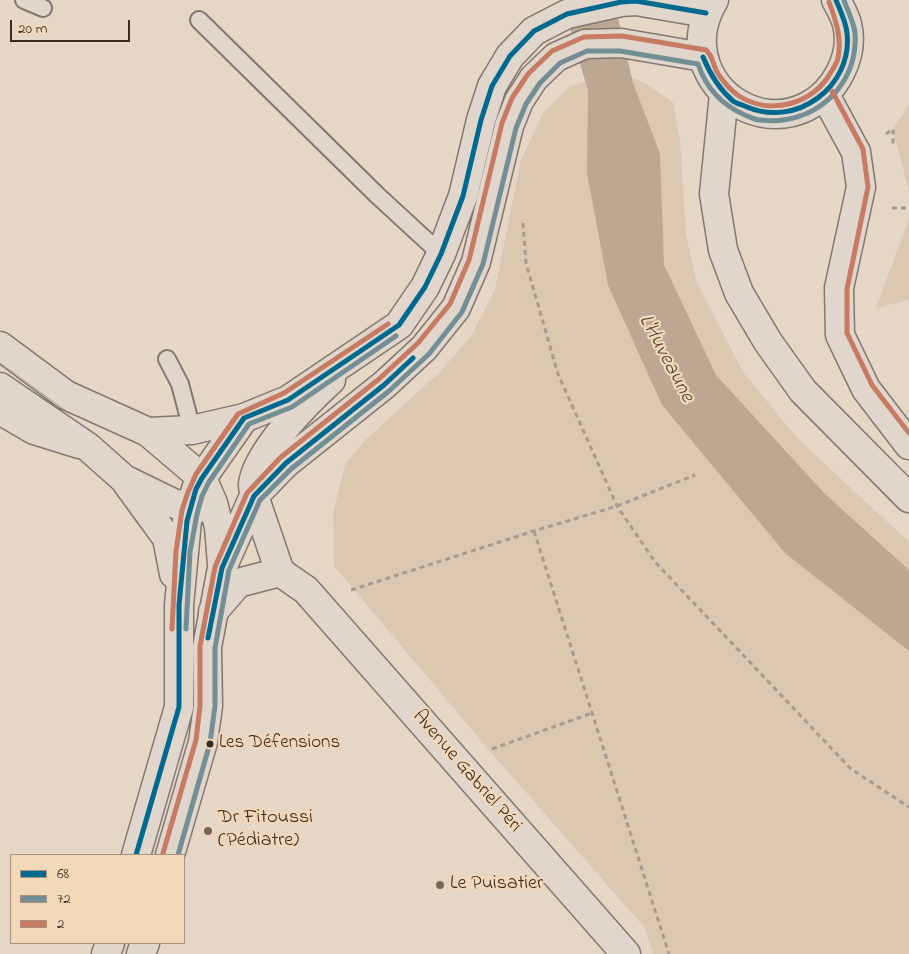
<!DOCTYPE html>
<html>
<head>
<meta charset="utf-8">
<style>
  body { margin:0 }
  #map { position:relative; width:909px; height:954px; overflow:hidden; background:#e5d6c6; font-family:"Indie Flower",sans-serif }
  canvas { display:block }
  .legend { position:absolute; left:10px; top:854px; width:175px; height:90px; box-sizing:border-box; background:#f2d7b9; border:1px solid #a9927b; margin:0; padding:6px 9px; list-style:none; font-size:15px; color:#3b2a1e }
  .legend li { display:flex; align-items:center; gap:10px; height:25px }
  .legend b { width:25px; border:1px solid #a9927b }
  .scale { position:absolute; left:10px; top:20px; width:120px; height:22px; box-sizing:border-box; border:2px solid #3b2a1e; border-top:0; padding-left:6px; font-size:15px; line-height:18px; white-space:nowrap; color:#3b2a1e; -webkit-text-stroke:4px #f2d7b9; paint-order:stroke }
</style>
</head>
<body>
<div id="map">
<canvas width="909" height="954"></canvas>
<ul class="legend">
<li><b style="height:6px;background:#006990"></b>68</li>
<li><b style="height:6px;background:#748e96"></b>72</li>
<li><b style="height:6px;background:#c77b62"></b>2</li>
</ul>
<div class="scale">20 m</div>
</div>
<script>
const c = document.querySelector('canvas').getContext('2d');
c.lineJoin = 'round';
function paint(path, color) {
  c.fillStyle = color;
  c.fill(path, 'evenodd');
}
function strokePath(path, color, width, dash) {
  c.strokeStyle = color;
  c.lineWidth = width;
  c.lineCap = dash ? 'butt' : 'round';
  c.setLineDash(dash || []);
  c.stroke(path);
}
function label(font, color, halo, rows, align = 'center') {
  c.font = font + ' "Indie Flower",sans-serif';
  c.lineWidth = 4.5;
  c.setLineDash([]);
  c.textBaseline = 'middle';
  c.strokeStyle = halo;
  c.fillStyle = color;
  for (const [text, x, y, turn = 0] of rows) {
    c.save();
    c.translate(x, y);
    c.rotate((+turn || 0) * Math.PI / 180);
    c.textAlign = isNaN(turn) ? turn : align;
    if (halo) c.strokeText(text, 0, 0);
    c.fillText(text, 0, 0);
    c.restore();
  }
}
paint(new Path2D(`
  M618,72L643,82L673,102L680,140L686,234L696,281L743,372L798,439L909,542V954H653L645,928L489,750L334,566L333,513L345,465L363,442L440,372L471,336L495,290L521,160L543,113L570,86Z
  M909,105V192L893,129Z
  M909,219V300L876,308Z`), '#dcc7b1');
paint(new Path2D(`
  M562,0H614L633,83L660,154L664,265L716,375L825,494L909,570V651L785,553L662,405L608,285L587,173L588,91Z`), '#bba792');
const lane = new Path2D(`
  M24,0L43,8
  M199,20L377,195L441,254
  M167,359L180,384L192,430`);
const street = new Path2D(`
  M825,95L856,152L861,187L839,288L840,335L866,389L909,445
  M0,410L34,430L79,444
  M280,572L254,496C254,492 253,488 253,484C257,452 307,402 331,380
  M213,612L238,583L280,572L306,590L626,954`);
const secondary = new Path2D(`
  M714,0C702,20 698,43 706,65C721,105 767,126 806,107C835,93 855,56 847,24C845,16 840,7 836,0
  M724,94L714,194L723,250L739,293L768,342L803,391L909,498
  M0,346L66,395L148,432L192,430L244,418
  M0,387L88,447L124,479L167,538L174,574
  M148,432L202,478L213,503L219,527L222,564
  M128,481L175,504L209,508
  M136,855L179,707V605L187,521L196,489L202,478L244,418L288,400L399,325L425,287L441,254L463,196L481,120L492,86L510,56L534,31L567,14L621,2L636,1L706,13
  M170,855L203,742L208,706L207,647L222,568L254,496L286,463L384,385L424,348L456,308L476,262L509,126L519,101L534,78L556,57L585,44L621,43L703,57
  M106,954L110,943
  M141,954L145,943`);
strokePath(lane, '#83786f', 20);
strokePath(street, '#83786f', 31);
strokePath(secondary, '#83786f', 31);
strokePath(new Path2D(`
  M886,134L893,129V147
  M892,208H909
  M523,223L526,263L558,374L617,506L655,562L851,769L909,807
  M534,531L669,954
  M351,590L534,531L617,506L695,475
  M492,749L592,713`), '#a59c93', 3, [5, 4]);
strokePath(lane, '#e0d6cb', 16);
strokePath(street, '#e0d6cb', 28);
strokePath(secondary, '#e0d6cb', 28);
strokePath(new Path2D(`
  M0,363L66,411`), '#a59c93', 1);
strokePath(new Path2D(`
  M703,57C710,74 719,89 733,101C737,104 743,105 747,107C796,128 853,87 847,33C846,22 840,10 836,0
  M208,638L222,568L254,496L286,463L384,385L413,358
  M136,855L179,707V605L187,521L196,489L202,478L244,418L288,400L399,325L425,287L441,254L463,196L481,120L492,86L510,56L534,31L567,14L621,2L636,1L706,13`), '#006990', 5);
strokePath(new Path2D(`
  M186,629L190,552L197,514L202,496L209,482L249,424L292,407L396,336
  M178,855L210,743L215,706V648L229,570L260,500L291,469L389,391L429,354L462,312L483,264L516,128L526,104L540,83L560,63L587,51H620L698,64C706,88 722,105 745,115C750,117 755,120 760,120C812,127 859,87 855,33C854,22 847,10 844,0`), '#748e96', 5);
strokePath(new Path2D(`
  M832,91L863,149L868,187L847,289V333L872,385L909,433
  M172,629L176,551L182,510L188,492L196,474L238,414L284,393L388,324
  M163,853L196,740L200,706V646L215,567L247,493L281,457L379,379L418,343L450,304L469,260L502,123L512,98L528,74L552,51L584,37L622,36L706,50C712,55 713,63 716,70C720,78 731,91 739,96C770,116 814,104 831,72C834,67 837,63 838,58C842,38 836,21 829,2`), '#c77b62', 5);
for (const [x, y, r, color] of [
  [210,744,4.5,"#3b2a1e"],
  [208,831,5,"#766659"],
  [440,885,5,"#766659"]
]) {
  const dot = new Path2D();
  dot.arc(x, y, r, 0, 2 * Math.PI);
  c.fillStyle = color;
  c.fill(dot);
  strokePath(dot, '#f2d7b9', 2);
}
label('19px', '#3b2a1e', '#f2d7b9', [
  ["Les Défensions",219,744]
], 'left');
label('20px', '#3b2a1e', '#f2d7b9', [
  ["Avenue Gabriel Péri",466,772,49]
]);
label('20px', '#3b2a1e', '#f2d7b9', [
  ["Dr Fitoussi",218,819],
  ["(Pédiatre)",218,842],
  ["Le Puisatier",450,885]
], 'left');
label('italic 21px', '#564436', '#f2d7b9', [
  ["L'Huveaune",665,359,62]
]);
</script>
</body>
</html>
